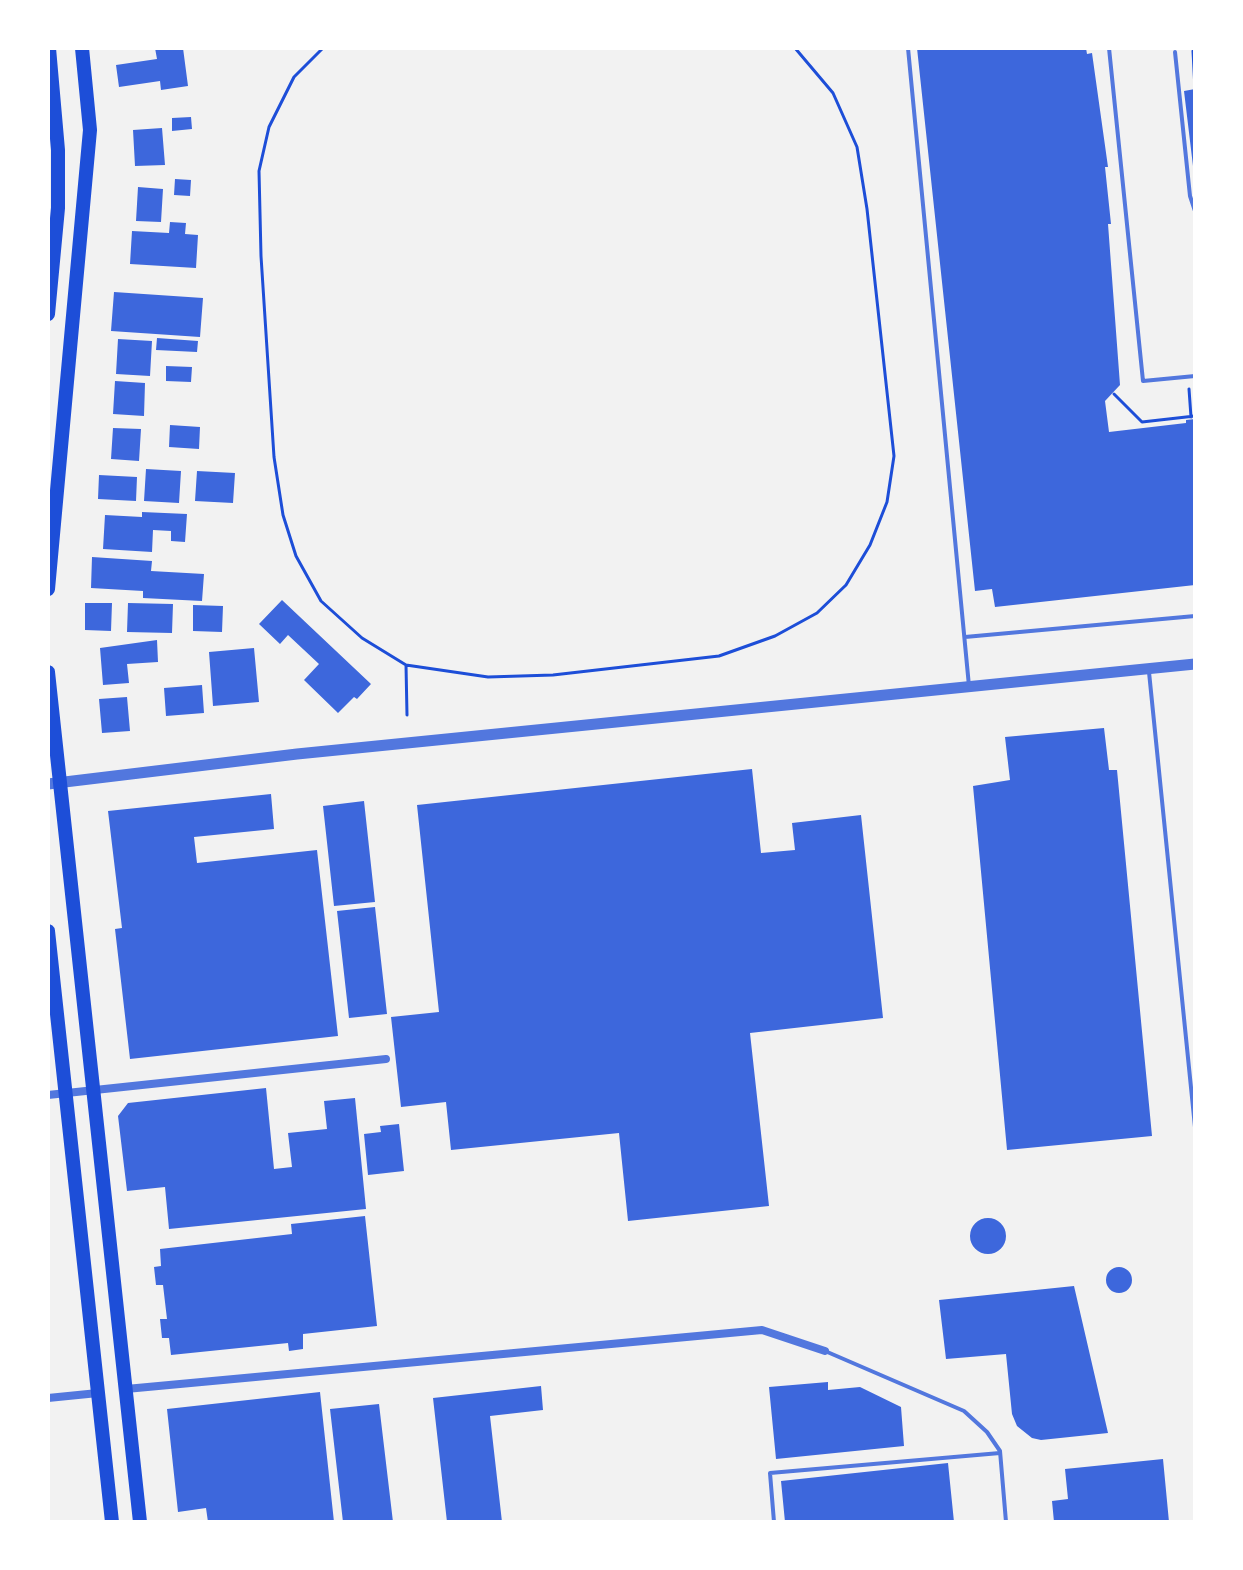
<!DOCTYPE html>
<html>
<head>
<meta charset="utf-8">
<style>
  body { margin:0 }
  #map { position:relative; width:1243px; height:1570px; overflow:hidden; background:#f2f2f2; font-family:Rubik,sans-serif }
  canvas { display:block }
  .frame { position:absolute; inset:0; border:50px solid #fff; pointer-events:none }
</style>
</head>
<body>
<div id="map">
<canvas width="1243" height="1570"></canvas>
<div class="frame"></div>
</div>
<script>
const c = document.querySelector('canvas').getContext('2d');
c.lineJoin = 'round';
function paint(path, color) {
  c.fillStyle = color;
  c.fill(path, 'evenodd');
}
function strokePath(path, color, width, dash) {
  c.strokeStyle = color;
  c.lineWidth = width;
  c.lineCap = dash ? 'butt' : 'round';
  c.setLineDash(dash || []);
  c.stroke(path);
}
paint(new Path2D(`
  M155,48H183L188,86L161,90L160,81L119,87L116,65L157,59Z
  M917,48H1086L1087,54L1092,53L1108,167H1105L1111,224H1108L1120,385L1105,401L1109,432L1186,423V420L1195,419V585L995,607L992,589L975,591Z
  M1195,89V166H1193L1184,91Z
  M191,117L192,129L172,131V118Z
  M162,128L165,165L135,166L133,130Z
  M175,179L191,180L190,196L174,195Z
  M138,187L163,189L161,222L136,221Z
  M170,222L186,223L185,234L198,235L196,268L130,264L132,231L169,233Z
  M114,292L203,298L200,337L111,331Z
  M157,338L198,341L197,352L156,350Z
  M118,339L152,341L150,376L116,374Z
  M166,366L192,367L191,382L166,381Z
  M115,381L145,383L144,416L113,414Z
  M170,425L200,427L199,449L169,447Z
  M113,428L141,429L139,461L111,459Z
  M146,469L181,471L179,503L144,501Z
  M197,471L235,473L233,503L195,501Z
  M99,475L137,477L136,501L98,499Z
  M142,512L187,514L185,542L171,541V531L153,530L152,552L103,549L105,515L142,517Z
  M92,557L152,561L151,571L204,574L202,601L143,598V591L91,588Z
  M282,600L371,684L357,699L354,697L338,713L304,680L319,664L288,635L280,644L259,624Z
  M85,603H112L111,631L85,630Z
  M128,603L173,604L172,633L127,632Z
  M193,605L223,606L222,632L193,631Z
  M157,640L158,662L127,664L129,683L103,685L100,648Z
  M254,648L259,702L213,706L209,652Z
  M202,685L204,713L166,716L164,688Z
  M127,697L130,731L102,733L99,699Z
  M1104,728L1109,770H1117L1152,1136L1007,1150L973,786L1010,780L1005,737Z
  M752,769L761,853L795,850L792,823L861,815L883,1018L750,1033L769,1206L628,1221L619,1133L451,1150L446,1102L401,1107L391,1017L439,1012L417,805Z
  M271,794L274,829L194,837L197,863L317,850L338,1036L130,1059L115,929L122,928L108,811Z
  M364,801L375,902L334,906L323,806Z
  M375,907L387,1014L349,1018L337,911Z
  M266,1088L274,1169L292,1167L288,1133L327,1129L324,1101L355,1098L366,1209L169,1229L165,1187L127,1191L118,1116L128,1103Z
  M399,1124L404,1171L368,1175L364,1134L381,1132L380,1126Z
  M365,1216L377,1326L303,1334V1349L289,1351L288,1343L171,1355L169,1338H162L160,1319H167L163,1285H156L154,1267L161,1266L160,1249L292,1234L291,1224Z
  M970 1236a18 18 0 1 1 36 0a18 18 0 1 1-36 0Z
  M1106 1280a13 13 0 1 1 26 0a13 13 0 1 1-26 0Z
  M1074,1286L1108,1433L1041,1440L1032,1438L1017,1426L1012,1414L1006,1354L946,1359L939,1300Z
  M828,1382V1390L860,1387L901,1407L904,1446L776,1459L769,1387Z
  M541,1386L543,1410L490,1416L502,1522H447L433,1398Z
  M320,1392L334,1522H208L206,1508L178,1512L167,1409Z
  M379,1404L393,1522H343L330,1409Z
  M1163,1459L1169,1522H1054L1052,1501L1068,1499L1065,1469Z
  M948,1463L954,1522H785L781,1481Z`), '#3d67dc');
strokePath(new Path2D(`
  M323,48L294,77L269,127L259,171L261,256L274,457L283,515L296,556L321,601L362,638L406,665L488,677L553,675L719,656L775,636L817,613L846,585L870,545L887,502L894,456L867,209L857,147L833,93L795,48
  M1193,51L1195,89
  M1189,389L1191,417
  M1114,394L1142,422L1195,416
  M406,665L407,715`), '#1d4ed8', 3);
strokePath(new Path2D(`
  M908,48L969,686
  M1109,48L1143,381L1195,376
  M1175,52L1190,196L1195,211
  M965,637L1195,616
  M1149,672L1195,1127
  M825,1351L964,1411L987,1432L1000,1451L1006,1522
  M774,1522L770,1473L1000,1453`), '#5277de', 4);
strokePath(new Path2D(`
  M48,1095L386,1059
  M126,1389L762,1330L825,1351
  M48,1398L98,1393`), '#5277de', 8);
strokePath(new Path2D(`
  M48,784L297,754L1195,664`), '#5277de', 11);
strokePath(new Path2D(`
  M48,314L58,208V150L49,48
  M48,589L90,130L82,48
  M48,672L140,1522
  M48,931L112,1522`), '#1d4ed8', 14);
</script>
</body>
</html>
